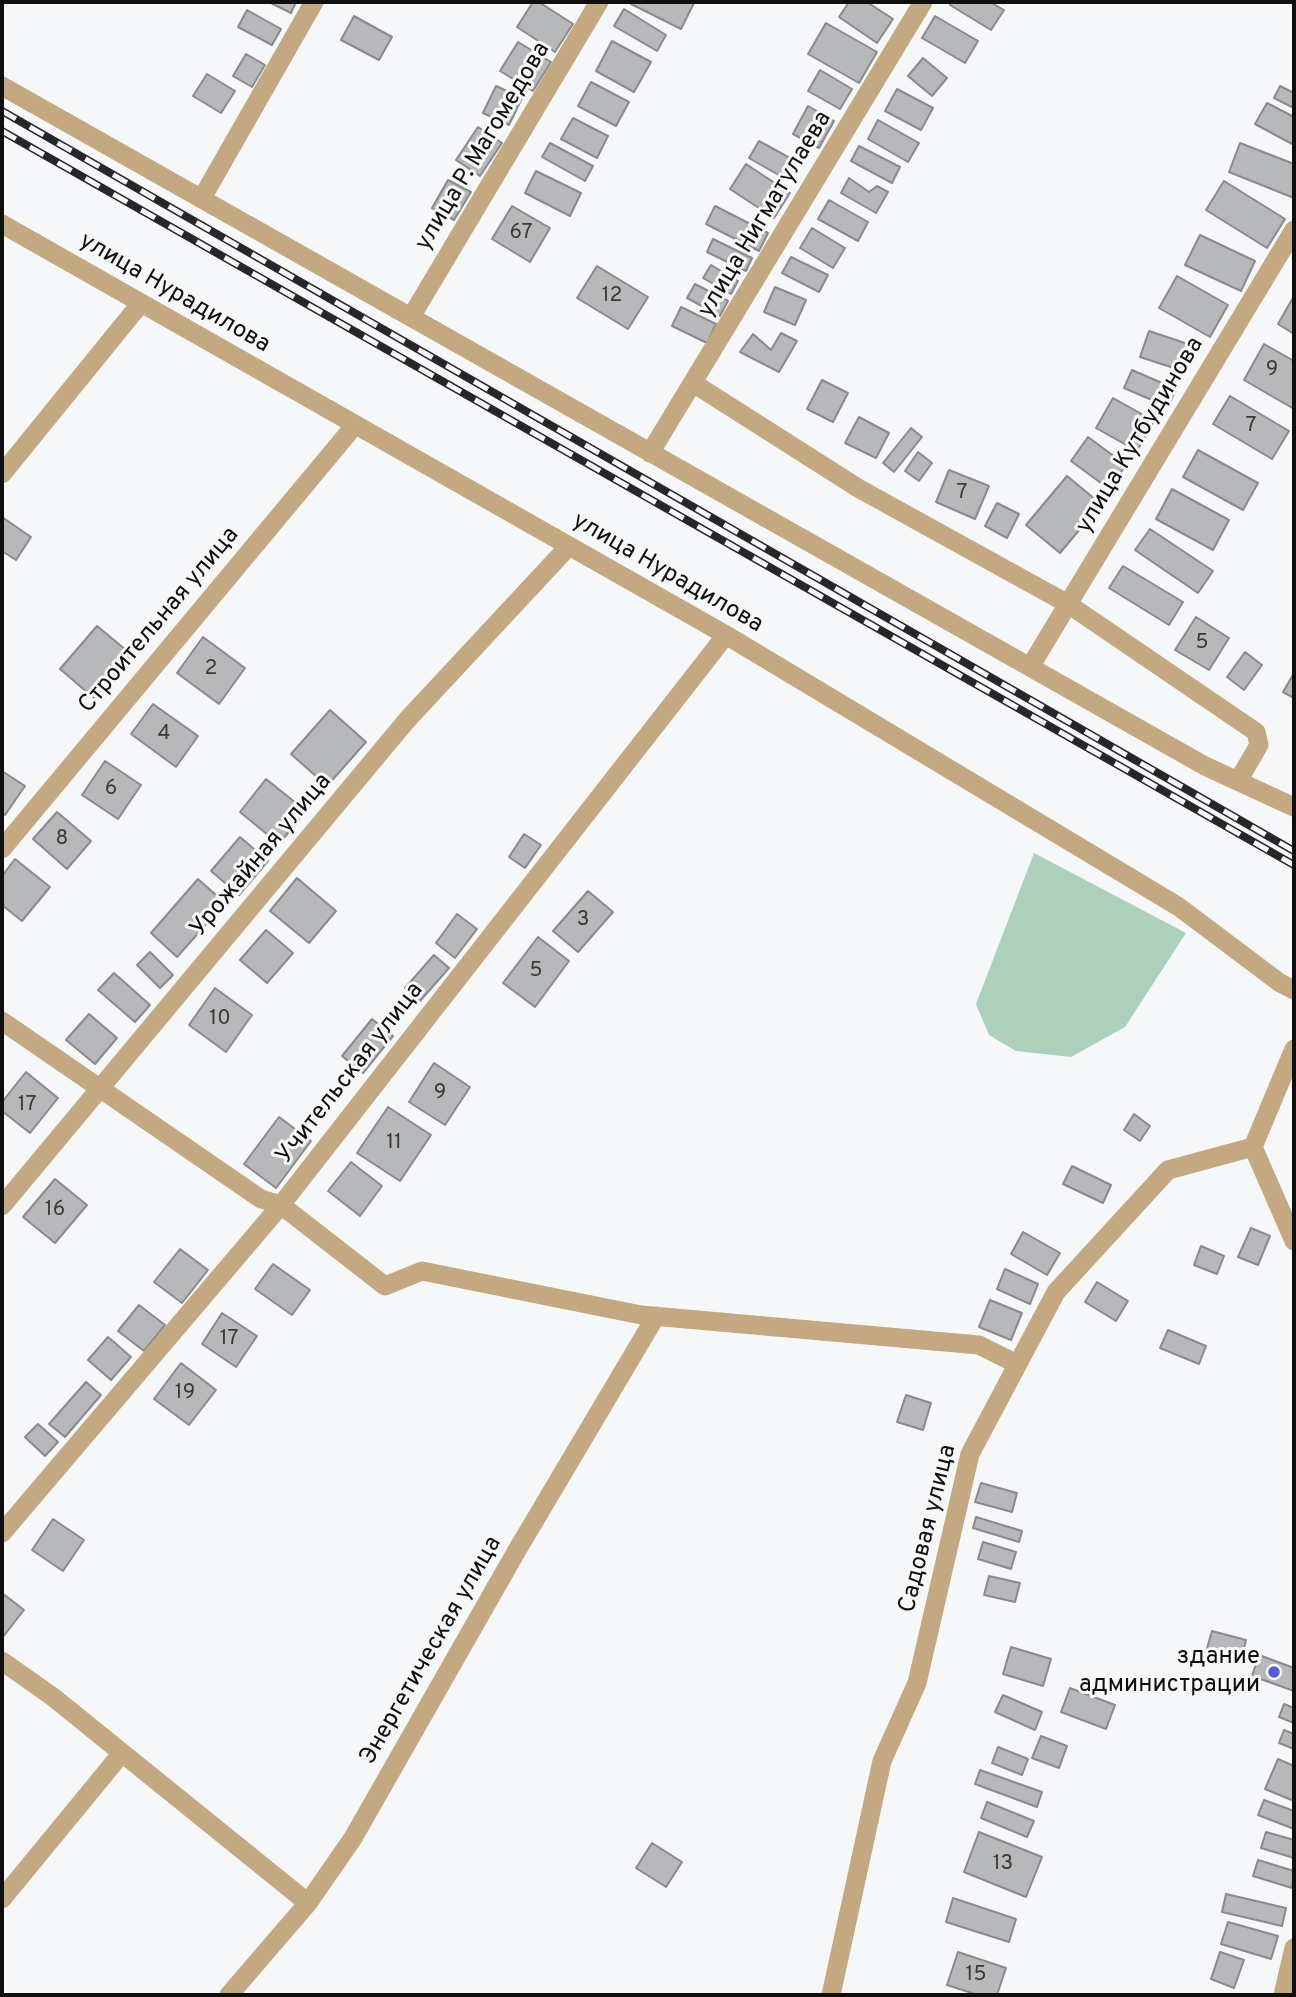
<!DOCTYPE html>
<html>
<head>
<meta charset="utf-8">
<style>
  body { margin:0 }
  #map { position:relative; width:1296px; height:1997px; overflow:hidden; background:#f6f7f9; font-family:Overpass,sans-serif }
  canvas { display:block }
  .frame { position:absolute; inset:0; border:4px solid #0f0f10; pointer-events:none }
</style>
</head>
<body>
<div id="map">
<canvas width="1296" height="1997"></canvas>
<div class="frame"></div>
</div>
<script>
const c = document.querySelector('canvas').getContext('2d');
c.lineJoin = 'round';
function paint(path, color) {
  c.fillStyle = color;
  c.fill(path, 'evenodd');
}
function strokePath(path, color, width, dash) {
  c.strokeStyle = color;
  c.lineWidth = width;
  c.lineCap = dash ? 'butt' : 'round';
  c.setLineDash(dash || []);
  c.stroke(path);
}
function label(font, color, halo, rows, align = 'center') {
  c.font = font + ' Overpass,sans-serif';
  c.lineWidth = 6;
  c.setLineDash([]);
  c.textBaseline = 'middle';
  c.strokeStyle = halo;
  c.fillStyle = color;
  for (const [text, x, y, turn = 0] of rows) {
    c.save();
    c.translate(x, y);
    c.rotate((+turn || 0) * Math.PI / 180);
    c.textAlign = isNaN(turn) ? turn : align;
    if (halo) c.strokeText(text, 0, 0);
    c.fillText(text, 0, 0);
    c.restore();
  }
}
paint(new Path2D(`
  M1034,853L1186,933L1125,1027L1071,1057L1016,1051L989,1035L976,1004Z`), '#add0ba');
const building = new Path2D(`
  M269,2H296L291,13Z
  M533,2H539L573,24L555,52L517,27Z
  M632,2H691L694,3L681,29L631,4Z
  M849,2H867L893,19L877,43L839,17Z
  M952,2H990L1004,10L991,30L950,5Z
  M624,9L666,35L657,51L614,26Z
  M247,10L281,29L272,45L238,27Z
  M354,16L392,37L379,60L341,40Z
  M935,16L978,41L965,63L922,38Z
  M826,23L877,52L859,83L808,54Z
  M612,41L651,62L634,92L596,71Z
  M518,42L551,62L533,91L500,71Z
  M246,54L265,65L252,87L233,76Z
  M923,58L947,78L932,96L908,76Z
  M820,70L852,89L840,109L808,91Z
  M207,74L235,91L221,113L193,96Z
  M591,82L629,102L616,126L578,106Z
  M496,86L522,98L509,125L483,113Z
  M1280,86L1294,93V108L1274,98Z
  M897,89L933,108L921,130L885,111Z
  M1267,103L1294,117V145L1255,124Z
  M808,106L834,121L819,148L793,134Z
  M573,118L608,136L597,158L561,139Z
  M878,120L919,143L908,162L868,139Z
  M478,127L502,143L480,176L456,160Z
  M759,141L799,163L789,181L749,158Z
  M550,143L593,166L585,181L542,157Z
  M1240,143L1294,164V198L1229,172Z
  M859,146L900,167L892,183L851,161Z
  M746,164L790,193L774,218L730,189Z
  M536,171L581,193L570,216L525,193Z
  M849,178L869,192L877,186L888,192L876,213L841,193Z
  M448,180L471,192L454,220L432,208Z
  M1224,181L1285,219L1267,248L1206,210Z
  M829,200L868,222L858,241L818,219Z
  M512,206L550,228L530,262L492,239Z
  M715,206L768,233L759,251L706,224Z
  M812,228L845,248L833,268L800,248Z
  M1200,235L1255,261L1241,291L1185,265Z
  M713,239L752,258L746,271L707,252Z
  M791,257L828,275L819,292L782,273Z
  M711,265L738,281L731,294L703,278Z
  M597,266L648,297L628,329L577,298Z
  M1177,276L1228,305L1210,337L1159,308Z
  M695,284L728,301L720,316L687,298Z
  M775,287L806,300L795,325L764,312Z
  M1294,296V334L1278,324Z
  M681,307L716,324L707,343L672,326Z
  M1149,331L1188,344L1180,370L1140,357Z
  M781,333L797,341L779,372L740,352L753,334L771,350Z
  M1264,344L1294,361V409L1244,380Z
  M1132,370L1176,389L1168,407L1124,388Z
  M822,380L848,393L833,422L807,409Z
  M1230,396L1289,431L1272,459L1213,424Z
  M1113,398L1154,421L1137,451L1096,428Z
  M859,417L889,433L876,458L845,443Z
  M911,428L922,437L894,472L883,463Z
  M1088,437L1126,465L1109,489L1071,461Z
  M1198,450L1258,483L1243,510L1183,477Z
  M918,452L932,463L919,481L905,471Z
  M949,470L989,486L975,519L936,502Z
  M1067,476L1101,504L1060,553L1026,525Z
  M1172,489L1229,520L1213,550L1156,519Z
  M997,503L1019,514L1007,538L985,526Z
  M2,517L31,537L16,560L2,551Z
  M1150,529L1213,571L1198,593L1135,550Z
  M1123,566L1183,602L1169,625L1109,588Z
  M1196,617L1229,638L1209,670L1175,650Z
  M97,626L132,655L95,699L60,669Z
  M203,637L245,668L219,704L177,673Z
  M1245,652L1262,665L1244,690L1227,677Z
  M1294,673V698L1283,692Z
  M153,704L198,736L176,767L131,734Z
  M330,710L366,742L327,786L291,754Z
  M105,761L141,785L118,819L82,795Z
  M2,771L25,786L5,815L2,813Z
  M266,779L306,811L279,844L240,812Z
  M57,812L91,841L67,869L33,839Z
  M524,834L541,845L525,868L509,857Z
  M240,837L268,861L239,895L211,871Z
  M15,859L50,887L22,921L2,905V876Z
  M297,878L336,911L309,943L270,911Z
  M198,879L225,903L177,957L151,933Z
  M588,891L613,912L578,952L553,931Z
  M457,914L477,929L455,958L436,943Z
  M266,930L293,953L267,983L240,960Z
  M538,937L569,961L535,1007L503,983Z
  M150,952L173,975L160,988L137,965Z
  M434,955L449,968L420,1001L405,988Z
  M114,973L150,1005L135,1022L98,990Z
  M215,988L252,1015L226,1052L189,1025Z
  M89,1014L117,1038L95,1064L66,1040Z
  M372,1019L393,1036L363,1073L342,1056Z
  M434,1063L470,1087L445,1125L409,1102Z
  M26,1072L58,1098L30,1133L2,1111V1102Z
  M388,1107L431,1135L400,1181L357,1153Z
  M1134,1114L1150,1126L1140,1141L1124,1130Z
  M279,1117L311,1141L276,1188L244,1164Z
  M351,1162L382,1186L360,1216L328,1191Z
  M1072,1166L1111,1185L1103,1203L1063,1184Z
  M55,1179L87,1205L55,1243L23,1217Z
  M1251,1228L1270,1236L1258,1265L1238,1257Z
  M1023,1232L1060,1253L1047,1275L1011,1254Z
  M1201,1246L1224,1256L1217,1274L1194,1265Z
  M180,1249L208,1270L182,1303L154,1282Z
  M273,1264L310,1290L292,1315L255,1289Z
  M1005,1269L1038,1284L1030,1304L997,1289Z
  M1097,1282L1128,1301L1116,1321L1085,1302Z
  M990,1300L1022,1313L1011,1340L979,1327Z
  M139,1305L165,1325L144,1351L118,1331Z
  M222,1313L257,1336L236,1367L202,1344Z
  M1168,1330L1206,1346L1199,1364L1160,1348Z
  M108,1337L131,1357L111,1380L88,1360Z
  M181,1363L216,1390L189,1425L154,1399Z
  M86,1382L101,1395L65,1437L49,1424Z
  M906,1395L931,1403L923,1430L897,1422Z
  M38,1424L58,1442L45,1456L25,1437Z
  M981,1483L1017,1493L1012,1512L975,1502Z
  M976,1517L1022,1531L1019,1542L973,1528Z
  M53,1519L84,1540L63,1571L32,1550Z
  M983,1542L1016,1552L1011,1569L978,1559Z
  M989,1576L1020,1583L1015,1602L984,1595Z
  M2,1593L24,1610L2,1638Z
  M1212,1631L1246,1640L1241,1661L1206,1652Z
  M1011,1647L1051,1659L1043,1686L1003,1674Z
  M1259,1655L1294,1668V1691L1252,1676Z
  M1070,1688L1115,1705L1106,1729L1061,1712Z
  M1003,1695L1042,1712L1035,1730L995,1712Z
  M1284,1704L1294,1708V1723L1279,1717Z
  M1284,1730L1294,1734V1749L1279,1743Z
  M1041,1736L1067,1746L1059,1768L1032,1758Z
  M998,1747L1028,1759L1022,1775L992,1763Z
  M1278,1759L1294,1766V1801L1265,1789Z
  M980,1770L1042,1792L1037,1807L975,1784Z
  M1264,1800L1294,1811V1829L1258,1815Z
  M987,1802L1034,1821L1027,1837L981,1818Z
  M979,1832L1042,1857L1026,1897L964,1872Z
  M1266,1832L1294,1840V1858L1261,1848Z
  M652,1843L682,1862L666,1887L636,1868Z
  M1258,1860L1294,1871L1292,1888L1253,1876Z
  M1226,1894L1286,1908L1282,1926L1222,1912Z
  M953,1898L1016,1919L1009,1942L946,1922Z
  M1228,1922L1278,1936L1271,1959L1221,1944Z
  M958,1952L1006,1968L997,1995H978L947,1985Z
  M1220,1952L1244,1960L1234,1988L1211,1979Z`);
paint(building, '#b7b8ba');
strokePath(building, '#8a8a8d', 2);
strokePath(new Path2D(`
  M2,86L1205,766L1294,807
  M202,198L314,2
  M2,224L726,635L1179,907L1280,983L1294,990
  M411,317L599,2
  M693,383L858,488L1068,604L1256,732L1259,745L1238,781
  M650,453L923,2
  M2,474L141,303
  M1030,667L1294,230
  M2,849L355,425
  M2,1021L261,1199L281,1205L385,1286L422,1271L641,1315L979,1345L1017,1364
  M1294,1049L1253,1147L1294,1241
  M2,1206L407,720L569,546
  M2,1533L281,1205L726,635
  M2,1661L53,1697L308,1903
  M2,1899L122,1753
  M229,1995L308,1903L353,1838L516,1552L656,1316
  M831,1995L882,1761L917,1683L970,1454L1056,1292L1168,1170L1253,1147
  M1283,1995L1294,1948`), '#c3a881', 19);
const rail = new Path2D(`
  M2,111L1294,851
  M2,131L1294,865`);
strokePath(rail, '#272729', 8);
strokePath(rail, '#f6f7f9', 5, [16]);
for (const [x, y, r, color] of [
  [1274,1672,7,"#5e5ad3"]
]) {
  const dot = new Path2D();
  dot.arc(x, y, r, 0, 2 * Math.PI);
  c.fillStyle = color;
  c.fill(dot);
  strokePath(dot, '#f6f7f9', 2.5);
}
label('21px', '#39393a', null, [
  ["67",521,234],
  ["12",612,297],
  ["9",1272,371],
  ["7",1251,427],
  ["7",962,494],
  ["5",1202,644],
  ["2",211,670],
  ["4",164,735],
  ["6",111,790],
  ["8",62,840],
  ["3",583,921],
  ["5",536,972],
  ["10",220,1020],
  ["9",440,1094],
  ["17",27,1106],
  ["11",394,1144],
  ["16",55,1211],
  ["17",229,1340],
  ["19",185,1394],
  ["13",1003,1865],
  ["15",976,1976]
]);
label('24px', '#0f0f10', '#f6f7f9', [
  ["улица Р. Магомедова",484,147,-59],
  ["улица Нигматулаева",766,215,-59],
  ["улица Нурадилова",174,294,30],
  ["улица Кутбудинова",1141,436,-59],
  ["улица Нурадилова",667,574,30],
  ["Строительная улица",160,621,-50],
  ["Урожайная улица",262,856,-50],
  ["Учительская улица",351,1074,-52],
  ["Садовая улица",929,1529,-76],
  ["Энергетическая улица",432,1651,-60]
]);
label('24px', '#0f0f10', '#f6f7f9', [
  ["здание",1260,1658],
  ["администрации",1260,1686]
], 'right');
</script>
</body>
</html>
